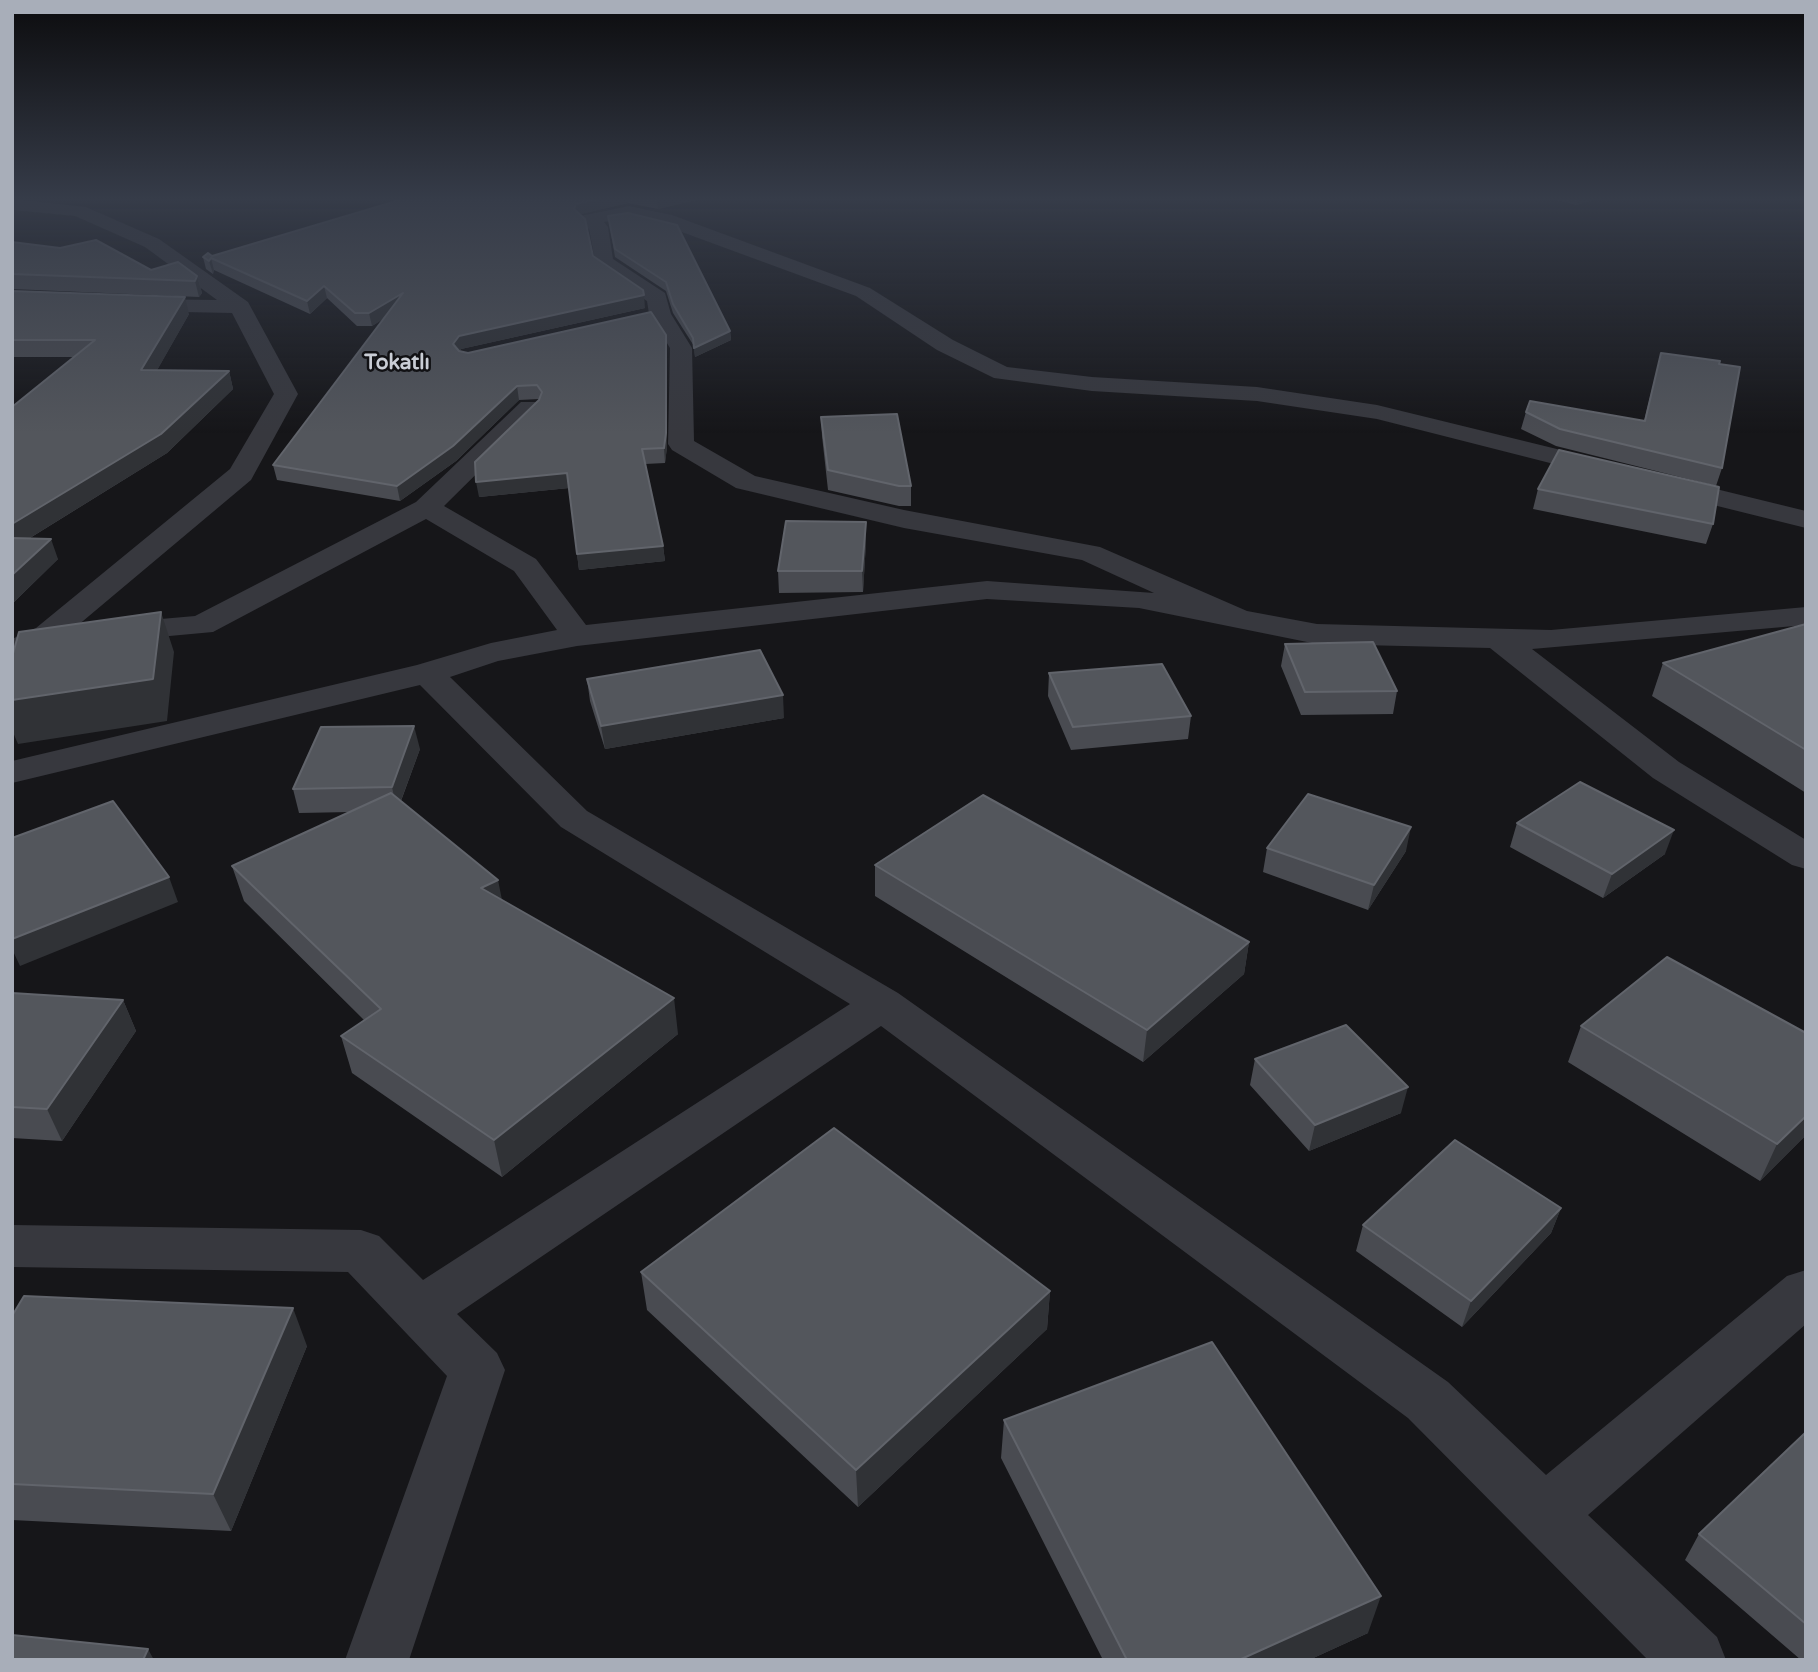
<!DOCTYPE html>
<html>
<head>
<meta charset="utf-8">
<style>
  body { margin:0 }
  #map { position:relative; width:1818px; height:1672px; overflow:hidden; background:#161619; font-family:"Varela Round",sans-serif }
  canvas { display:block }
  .frame { position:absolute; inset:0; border:14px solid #a8aeb9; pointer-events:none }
</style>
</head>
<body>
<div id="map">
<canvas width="1818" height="1672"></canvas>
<div class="frame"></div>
</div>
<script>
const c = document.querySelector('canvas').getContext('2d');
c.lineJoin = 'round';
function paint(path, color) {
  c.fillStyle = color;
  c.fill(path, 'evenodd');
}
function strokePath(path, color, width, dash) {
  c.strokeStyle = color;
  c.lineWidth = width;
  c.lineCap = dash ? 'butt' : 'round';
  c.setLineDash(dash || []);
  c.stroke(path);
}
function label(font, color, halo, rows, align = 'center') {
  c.font = font + ' "Varela Round",sans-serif';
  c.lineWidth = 5;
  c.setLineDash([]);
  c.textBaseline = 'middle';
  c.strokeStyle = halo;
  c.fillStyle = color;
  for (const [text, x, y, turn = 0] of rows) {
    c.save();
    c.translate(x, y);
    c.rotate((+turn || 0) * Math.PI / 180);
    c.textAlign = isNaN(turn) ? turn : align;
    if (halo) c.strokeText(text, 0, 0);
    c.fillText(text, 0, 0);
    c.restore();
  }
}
paint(new Path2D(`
  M12,199L86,207L159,239L248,302L298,394L251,480L58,642L12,662V639L36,628L230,469L274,394L232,313L135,311L124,305L135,299L217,300L145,247L75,216L12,210Z
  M629,206L672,215L870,288L953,340L1007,367L1092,377L1257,387L1377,405L1614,463L1618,469L1614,475L1605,477L1377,419L1257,401L1092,391L994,378L937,350L856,296L660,224L629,218L604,222L608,227L613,259L665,293L671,314L692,348L694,441L755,476L904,510L1100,547L1247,611L1317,624L1551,630L1806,607V625L1532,649L1679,762L1806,840V869L1792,865L1653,778L1490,648L1317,644L1139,608L987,599L577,646L498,661L450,677L587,811L898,993L1448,1382L1546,1475L1787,1276L1806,1270V1324L1588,1515L1717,1637L1726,1660H1648L1408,1418L881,1026L457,1314L497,1353L505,1370L409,1660H345L447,1376L348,1272L12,1267V1225L361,1230L379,1236L423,1280L850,1004L561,827L420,685L12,783V761L417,665L491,643L557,630L514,571L426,519L213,632L115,641L104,638L99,631L104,624L195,616L416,502L521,402H539L542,407L539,412L444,506L536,559L586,625L987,581L1154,593L1082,560L904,528L736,488L672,450L668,444L670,348L649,314L647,301L596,266L589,229L578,220L580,216Z
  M1667,477L1806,511V528L1657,491L1653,485L1657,479Z`), '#37383e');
paint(new Path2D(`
  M403,199H700L658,209L628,203L580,214L593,256L645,308L461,349L460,351L468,353L666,335L667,349V447L665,463L645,464L663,546L665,561L579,570L569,488L479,497L539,399L519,400L456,461L400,501L277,480L273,465L383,319L372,326H357L327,298L310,314L214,270L213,274L206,269L203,257L212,256Z
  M1553,199H1597L1576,205Z
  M608,216L730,331L731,340L695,357L694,346L673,313L666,291L615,257Z
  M12,242L60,248L151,270L197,276L202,293L199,297L12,289Z
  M12,291L189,314L157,370L229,371L233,389L167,453L30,538L58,559L12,604V407L74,357H12Z
  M1661,353L1722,468L1716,486L1556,446L1521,429L1526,412L1644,421Z
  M821,417L911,486V506H899L828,490L822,436Z
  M1538,489L1713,524L1706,544L1533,509Z
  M866,522V542L863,592L779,593L778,571Z
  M1806,624V793L1652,696L1663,663Z
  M1285,644L1397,691L1393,714L1301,715L1281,666Z
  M1049,673L1191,716L1188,739L1071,750L1048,696Z
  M587,679L784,718L605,749L590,701Z
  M420,749L401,801L502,900L678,1034L502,1177L352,1073L341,1036L364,1020L244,901L232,866L351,812L299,813L293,789Z
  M1517,823L1665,854L1603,898L1510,847Z
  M1267,848L1406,851L1368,910L1263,872Z
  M875,865L1249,942L1244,974L1143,1062L875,896Z
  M12,993L123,1000L136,1031L62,1141L12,1138Z
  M1581,1026L1806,1033V1135L1760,1181L1568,1062Z
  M1255,1059L1401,1113L1309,1151L1250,1085Z
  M1561,1208L1551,1233L1462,1327L1356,1251L1363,1225Z
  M641,1272L1050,1291L1047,1329L858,1507L647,1310Z
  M12,1316L307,1346L231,1531L12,1520Z
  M1004,1420L1368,1633L1309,1660H1103L1001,1458Z
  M1806,1433V1660H1801L1685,1560L1699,1534Z`), '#494b51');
paint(new Path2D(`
  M597,199H628V203L578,215L574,209L576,204Z
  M657,199H700L658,209Z
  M1578,199H1597L1576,205Z
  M211,258L214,270L213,274L209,261Z
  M197,276L202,293L199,297L195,281Z
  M324,286L327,298L310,314L307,301Z
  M403,293L405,306L372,326L369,313Z
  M644,295L645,308L461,349L455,357L453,344L459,336Z
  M185,297L189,314L147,388L141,370Z
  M730,331L731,340L695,357L694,348Z
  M666,335L667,349V447L665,463L664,448Z
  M229,371L233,389L167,453L12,549V524Z
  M517,386L519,400L456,461L400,501L397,486Z
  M567,473L569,488L479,497L476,482Z
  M866,522V542L863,592L862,571Z
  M51,539L58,559L12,604V575Z
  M663,546L665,561L579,570L577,554Z
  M161,612L174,652L167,721L18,744L12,730V700Z
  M783,695L784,718L605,749L601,726Z
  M414,726L420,749L397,811L392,787Z
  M1411,827L1406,851L1368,910L1374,885Z
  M1674,830L1665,854L1603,898L1612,874Z
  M169,877L178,902L20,966L12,949V939Z
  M498,880L505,915L481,888Z
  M1249,942L1244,974L1143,1062L1147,1030Z
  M674,998L678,1034L502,1177L494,1140Z
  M123,1000L136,1031L62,1141L47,1109Z
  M1408,1087L1401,1113L1309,1151L1315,1125Z
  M1806,1116V1135L1760,1181L1777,1144Z
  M1561,1208L1551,1233L1462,1327L1471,1301Z
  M1050,1291L1047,1329L858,1507L856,1470Z
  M293,1308L307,1346L231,1531L213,1494Z
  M1381,1596L1368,1633L1309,1660H1239Z
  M148,1649L154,1660H143Z`), '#303236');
const building = new Path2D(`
  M403,199H597L576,204L574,209L585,219L593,256L643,290L644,295L459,336L453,344L459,351L468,353L651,312L666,335V433L664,448L642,449L663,546L577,554L567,473L476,482L475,462L539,400L542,392L537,385L517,386L453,446L397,486L273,465L403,293L369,313H355L324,286L307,301L211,258L209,261L203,257L208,253L212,256Z
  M628,213L677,225L730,331L694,348L693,338L673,304L666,282L615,249L608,216Z
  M96,240L151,270L178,262L197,276L195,281L12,274V242L60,248Z
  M12,291L185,297L141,370L229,371L161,434L12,524V407L95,340H12Z
  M1661,353L1720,361L1719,364L1740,367L1722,468L1560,429L1526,412L1530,401L1645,421Z
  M897,414L911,486H899L828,470L821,417Z
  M1559,450L1719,487L1713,524L1538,489Z
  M786,521L866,522L862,571H778Z
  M12,538L51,539L12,575Z
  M161,612L153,679L12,700V657L19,632Z
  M1806,624V750L1663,663Z
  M1373,642L1397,691L1305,692L1285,644Z
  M760,650L783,695L601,726L587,679Z
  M1162,664L1191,716L1073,727L1049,673Z
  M414,726L392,787L293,789L321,727Z
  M1580,782L1674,830L1612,874L1517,823Z
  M391,793L498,880L481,888L674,998L494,1140L341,1036L381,1009L232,866Z
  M1308,794L1411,827L1374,885L1267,848Z
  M983,795L1249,942L1147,1030L875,865Z
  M113,801L169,877L12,939V838Z
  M1667,957L1806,1033V1116L1777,1144L1581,1026Z
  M12,993L123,1000L47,1109L12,1107Z
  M1346,1025L1408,1087L1315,1125L1255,1059Z
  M834,1128L1050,1291L856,1470L641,1272Z
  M1455,1140L1561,1208L1471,1301L1363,1225Z
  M24,1296L293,1308L213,1494L12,1484V1316Z
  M1212,1342L1381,1596L1239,1660H1127L1004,1420Z
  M1805,1433H1806V1624L1699,1534Z
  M12,1635L148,1649L143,1660H12Z`);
paint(building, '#53565c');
strokePath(building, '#61646b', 2);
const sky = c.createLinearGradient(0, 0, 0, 433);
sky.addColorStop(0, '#0c0c0e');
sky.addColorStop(0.46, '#363c49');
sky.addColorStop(1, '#363c4900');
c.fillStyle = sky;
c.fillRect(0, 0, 1818, 433);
label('bold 21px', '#c9cdd5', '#111114', [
  ["Tokatlı",397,363]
]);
</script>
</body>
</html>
